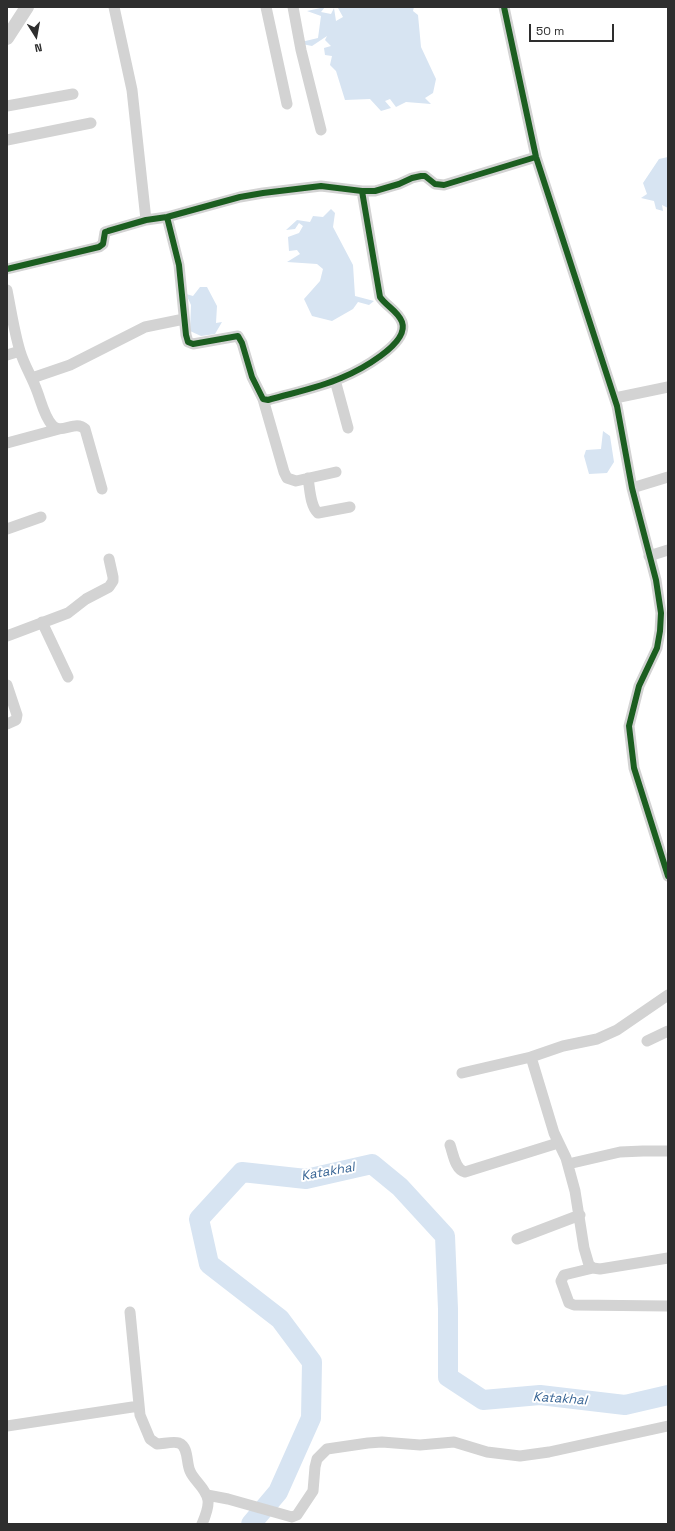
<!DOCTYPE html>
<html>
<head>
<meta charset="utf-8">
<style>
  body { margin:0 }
  #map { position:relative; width:675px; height:1531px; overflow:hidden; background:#fff; font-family:"Space Grotesk",sans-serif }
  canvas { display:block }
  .frame { position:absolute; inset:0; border:8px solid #2e2e2e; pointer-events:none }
  .north { position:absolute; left:16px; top:16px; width:40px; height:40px; -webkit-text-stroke:3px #fff; paint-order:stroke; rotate:169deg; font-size:11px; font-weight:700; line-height:16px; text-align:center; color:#2e2e2e }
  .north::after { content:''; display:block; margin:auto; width:14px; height:18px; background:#2e2e2e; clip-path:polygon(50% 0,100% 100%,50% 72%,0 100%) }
  .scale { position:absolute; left:529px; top:24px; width:85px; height:18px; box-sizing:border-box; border:2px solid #2e2e2e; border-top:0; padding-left:5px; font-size:12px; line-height:14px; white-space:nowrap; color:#2e2e2e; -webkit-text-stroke:3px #fff; paint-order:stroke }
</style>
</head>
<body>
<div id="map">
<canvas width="675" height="1531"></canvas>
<div class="frame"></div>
<div class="north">N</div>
<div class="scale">50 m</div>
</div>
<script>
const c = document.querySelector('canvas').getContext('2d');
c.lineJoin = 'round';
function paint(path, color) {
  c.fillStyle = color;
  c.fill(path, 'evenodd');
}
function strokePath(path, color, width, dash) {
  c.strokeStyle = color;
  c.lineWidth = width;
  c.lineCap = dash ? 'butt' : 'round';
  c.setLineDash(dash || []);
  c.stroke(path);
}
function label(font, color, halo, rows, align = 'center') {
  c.font = font + ' "Space Grotesk",sans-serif';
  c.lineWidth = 4;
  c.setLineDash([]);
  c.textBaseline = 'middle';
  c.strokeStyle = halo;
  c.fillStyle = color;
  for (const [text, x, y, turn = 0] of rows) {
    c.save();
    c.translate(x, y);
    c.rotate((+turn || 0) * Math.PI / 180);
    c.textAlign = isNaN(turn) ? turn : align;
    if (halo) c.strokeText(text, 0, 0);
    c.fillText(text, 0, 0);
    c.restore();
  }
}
paint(new Path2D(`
  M325,7L321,12L331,14L334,8L336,21L343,17L338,8L414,7L413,11L418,15L421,47L436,79L433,93L425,98L431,104L406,102L396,107L390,99L385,101L391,108L381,111L370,99L345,100L336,71L330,65L332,56L325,55L324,48L331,46L325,40L327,36L312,46L297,43L318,38L321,16L307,11Z
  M668,157V208L662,205L663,211L656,209L654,201L641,198L647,194L643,183L659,159Z
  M331,209L335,213L333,227L353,265L355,296L374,301L369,305L358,302L353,309L332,321L312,316L304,299L320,281L323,269L317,264L287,262L300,254L297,250L289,251L288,237L299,233L303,226L299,223L295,229L286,230L297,220L310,222L313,216L323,217Z
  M200,287H207L217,306L216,323L222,322L215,334L201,336L190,331L191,305L186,294L193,296Z
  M603,431L610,436L614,462L607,473L589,474L584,456L586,450L601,449Z`), '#d7e4f2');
strokePath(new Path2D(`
  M251,1524L278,1492L311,1418L312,1362L280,1319L209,1264L199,1219L242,1172L306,1179L372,1164L400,1187L445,1236L448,1309V1377L483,1400L540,1395L625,1405L668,1395`), '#d7e4f2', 20);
strokePath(new Path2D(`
  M114,7L132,90L146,220
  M266,7L287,104
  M293,7L301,50L321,130
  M504,7L536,157L617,406L632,488L656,580L661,613L660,631L657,648L639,686L629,726L634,768L668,876
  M7,106L73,94
  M7,140L91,123
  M167,217L179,265L186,335L188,342L193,344L238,336L242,343L252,377L263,399L268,400C292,393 318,388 341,378C358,371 410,344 402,322C398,311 386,306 380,297L362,191
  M7,269L99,247L103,244L105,232L108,231L146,220L167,217L240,197L263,193L321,186L362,191H375L399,184L412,178L421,176H425L435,184L444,185L536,157
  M7,290C11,310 14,331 20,351C24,365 32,377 37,391C41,401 44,416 52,425C61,436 75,419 85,429L102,489
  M7,355L20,351
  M32,378L70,365L145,327L184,319
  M335,380L348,428
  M615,398L668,387
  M263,399L284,472L287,478L296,481L336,472
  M7,443L59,429
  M308,478C310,489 310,506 318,513L350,507
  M632,488L668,477
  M7,529L41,517
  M649,556L668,550
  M42,622L68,677
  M7,636L68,613L86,599L109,587L113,581V577L109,559
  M7,685L17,715L16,720L7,724
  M647,1041L668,1031
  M531,1057L554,1133L566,1158L575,1191L584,1248L589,1265L593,1268L600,1269L668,1258
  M462,1073L531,1057L563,1046L597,1039L617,1030L668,995
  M450,1145C453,1153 455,1170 465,1172L558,1143
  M568,1164L620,1152L643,1151H668
  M517,1239L580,1215
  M593,1268L564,1275L561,1281L569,1303L574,1305L668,1306
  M130,1312L140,1415L150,1439L157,1444C163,1444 173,1441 179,1443C189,1447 186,1463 190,1471C194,1481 206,1488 208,1500C209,1508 205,1517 202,1524
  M7,1426L139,1406
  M207,1495L228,1499L292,1517L297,1515L313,1491L315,1467L317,1459L327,1449L368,1443L382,1442L420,1445L454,1442L487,1452L520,1456L549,1452L668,1426`), '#d3d3d3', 11);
strokePath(new Path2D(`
  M7,38L27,7`), '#d3d3d3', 14);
strokePath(new Path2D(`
  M504,7L536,157L617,406L632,488L656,580L661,613L660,631L657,648L639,686L629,726L634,768L668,876
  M167,217L179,265L186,335L188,342L193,344L238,336L242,343L252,377L263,399L268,400C292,393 318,388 341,378C358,371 410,344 402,322C398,311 386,306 380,297L362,191
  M7,269L99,247L103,244L105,232L108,231L146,220L167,217L240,197L263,193L321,186L362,191H375L399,184L412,178L421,176H425L435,184L444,185L536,157`), '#1b5e20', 6);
label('italic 13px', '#386595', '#fff', [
  ["Katakhal",328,1172,-10],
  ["Katakhal",560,1399,4]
]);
</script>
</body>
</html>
